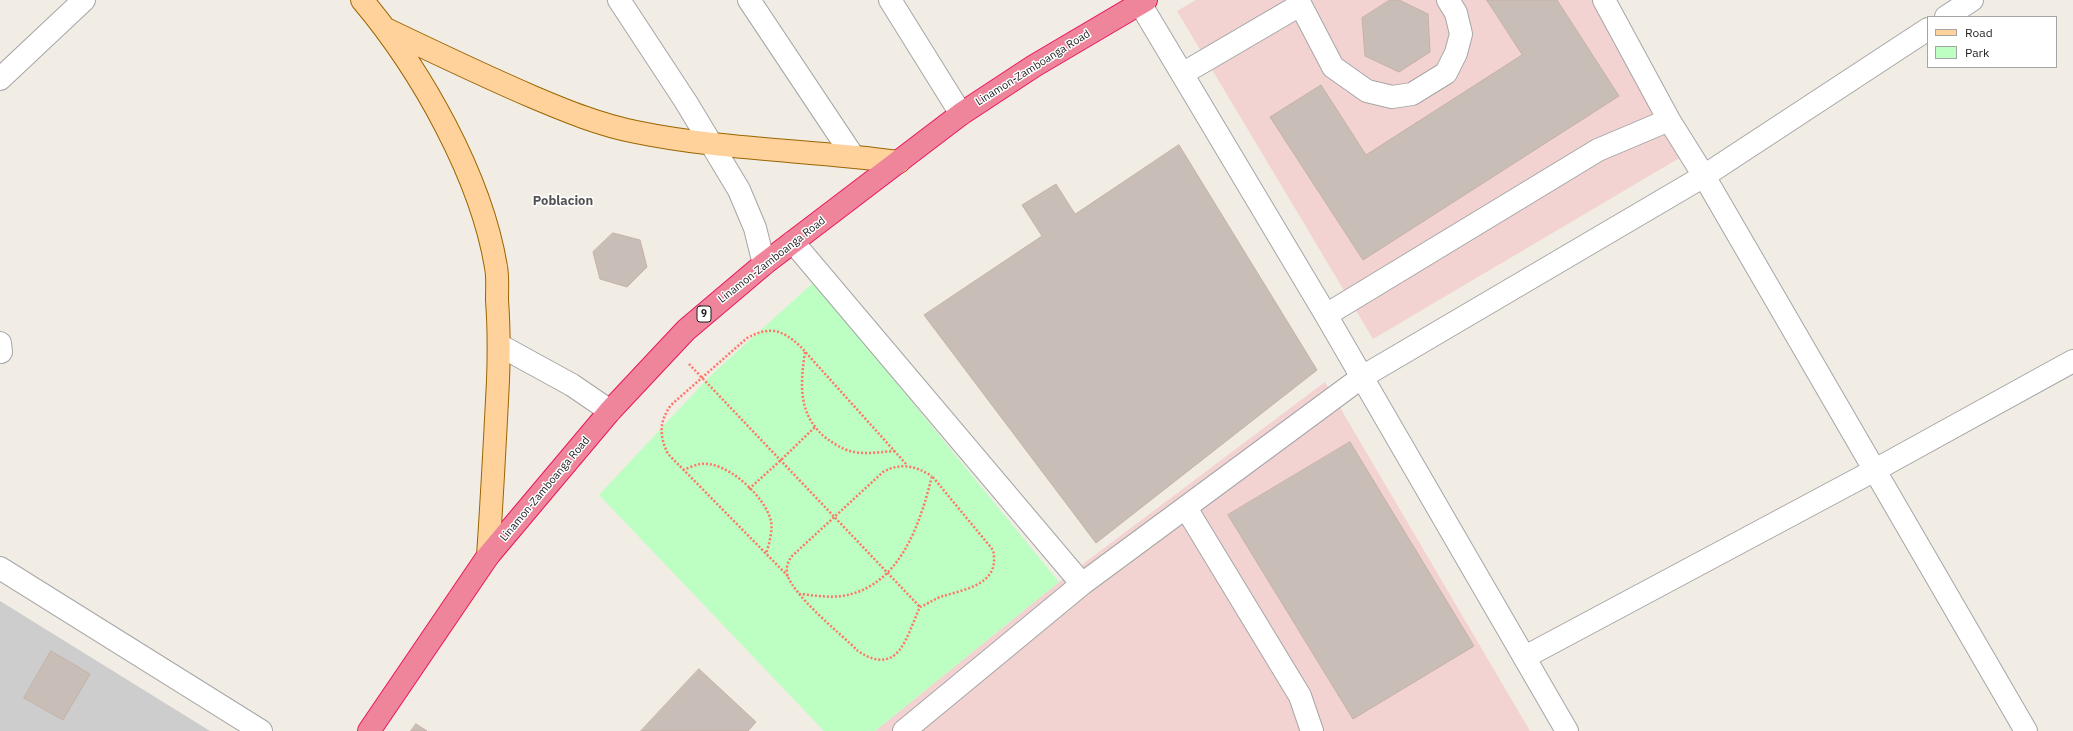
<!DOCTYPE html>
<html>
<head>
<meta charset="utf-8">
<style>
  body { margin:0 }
  #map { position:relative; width:2073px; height:731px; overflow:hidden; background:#f1ece4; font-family:"IBM Plex Sans",sans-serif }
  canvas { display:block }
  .legend { position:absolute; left:1927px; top:16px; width:130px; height:52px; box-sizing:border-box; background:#fff; border:1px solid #a5a5a5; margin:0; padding:5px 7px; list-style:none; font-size:12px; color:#1f1f1f }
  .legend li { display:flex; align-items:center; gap:8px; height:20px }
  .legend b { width:20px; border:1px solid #a5a5a5 }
</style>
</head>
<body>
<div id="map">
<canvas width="2073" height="731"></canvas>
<ul class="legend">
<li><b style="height:5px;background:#ffd29b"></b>Road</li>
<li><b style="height:11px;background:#bdfec2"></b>Park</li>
</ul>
</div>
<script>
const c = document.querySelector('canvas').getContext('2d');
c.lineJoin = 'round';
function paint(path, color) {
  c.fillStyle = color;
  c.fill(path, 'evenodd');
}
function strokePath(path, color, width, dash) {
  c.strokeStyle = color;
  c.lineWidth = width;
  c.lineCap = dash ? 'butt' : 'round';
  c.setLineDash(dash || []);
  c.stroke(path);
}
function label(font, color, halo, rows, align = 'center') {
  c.font = font + ' "IBM Plex Sans",sans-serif';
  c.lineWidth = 3;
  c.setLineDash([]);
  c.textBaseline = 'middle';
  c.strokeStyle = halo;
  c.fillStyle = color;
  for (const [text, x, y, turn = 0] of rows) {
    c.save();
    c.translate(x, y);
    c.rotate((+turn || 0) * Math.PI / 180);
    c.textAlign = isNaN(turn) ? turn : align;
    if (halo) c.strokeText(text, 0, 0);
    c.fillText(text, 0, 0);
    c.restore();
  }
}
paint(new Path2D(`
  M1196,0H1599L1688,153L1373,339L1177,11Z
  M1325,382L1530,731H875L1059,582Z`), '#f3d3d2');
paint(new Path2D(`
  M0,601L210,731H0Z`), '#cdcdcd');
paint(new Path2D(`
  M814,282L1059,582L875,731H824L599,495L710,376Z`), '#bdfec2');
const building = new Path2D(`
  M1390,0H1399L1428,14L1430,52L1399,72L1365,56L1362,18Z
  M1487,0H1557L1619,96L1363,260L1270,117L1321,85L1366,155L1522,55Z
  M1179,145L1317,370L1096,543L924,315L1042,236L1022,205L1056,184L1075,214Z
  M613,233L640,240L647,267L627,287L600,279L593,252Z
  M1350,442L1474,646L1353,719L1228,515Z
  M51,651L90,674L63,720L24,698Z
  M699,669L756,722L748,731H641Z
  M416,724L427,731H411Z`);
paint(building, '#c9beb7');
strokePath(building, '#c4b2a5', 1);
const minor = new Path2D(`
  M619,0L686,102L739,190L755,228L764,264
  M749,0L853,156
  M890,0L961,114
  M1138,0L1326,315L1567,731
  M1298,0L1333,67L1367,91L1392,97L1412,94L1446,73L1456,53L1461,34L1456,13L1448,0
  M1604,0L1669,120L1704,176L2026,731
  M1946,17L1972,0
  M1182,74L1300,5
  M0,79L84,0
  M793,242L1082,584
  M1326,315L1598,150L1669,120
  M0,343L1,352
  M499,345L572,385L610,411
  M1186,508L1300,696L1312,731
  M0,568L261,731
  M1525,657L1875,470L2073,361
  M904,731L1082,584L1362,377L1704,176L1928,29`);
const major = new Path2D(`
  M362,0C421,70 481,176 496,267C498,277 497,289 497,300C499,327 499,354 498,381C495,440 492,498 488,556
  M388,30C436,53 484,76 533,97C566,111 600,125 636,132C723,150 811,150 899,162`);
const highway = new Path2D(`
  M369,731L488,556L610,411L686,330L764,264L961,114L1034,66L1146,0`);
strokePath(minor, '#a6a6a6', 24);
strokePath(major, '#9a6500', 24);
strokePath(highway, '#eb1561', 24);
strokePath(new Path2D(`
  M805,352C800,385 798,415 826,438C833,443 842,449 850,451C864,455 880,452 894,451
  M689,364L920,607
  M683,470C688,468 695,465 700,464C726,460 765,496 771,521C773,531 769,544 766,554
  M749,489L781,460L815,427
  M788,576L668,454C659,435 659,422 671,405L747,338C770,326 781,329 800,346L907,465
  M799,594C812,595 828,598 842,596C900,587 920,524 932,476L993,550C1001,585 965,589 940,597C933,600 927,604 920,607C906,637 899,678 858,651C840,633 794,597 787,574C786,567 788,562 791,557L883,472C901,462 915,466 932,476`), '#ff7567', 2.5, [2, 2]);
strokePath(minor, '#fff', 22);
strokePath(major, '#ffd29b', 22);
strokePath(highway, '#ef859a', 22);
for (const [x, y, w] of [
  [704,314,14]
]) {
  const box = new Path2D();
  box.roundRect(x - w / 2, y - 8, w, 16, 3);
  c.fillStyle = '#fff';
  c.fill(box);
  strokePath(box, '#1f1f1f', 1);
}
label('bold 10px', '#1f1f1f', null, [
  ["9",704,314]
]);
label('11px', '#1f1f1f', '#fff', [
  ["Linamon-Zamboanga Road",1033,68,-32],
  ["Linamon-Zamboanga Road",772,260,-38],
  ["Linamon-Zamboanga Road",545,489,-50]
]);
label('bold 13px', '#525252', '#fff', [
  ["Poblacion",563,201]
]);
</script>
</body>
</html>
